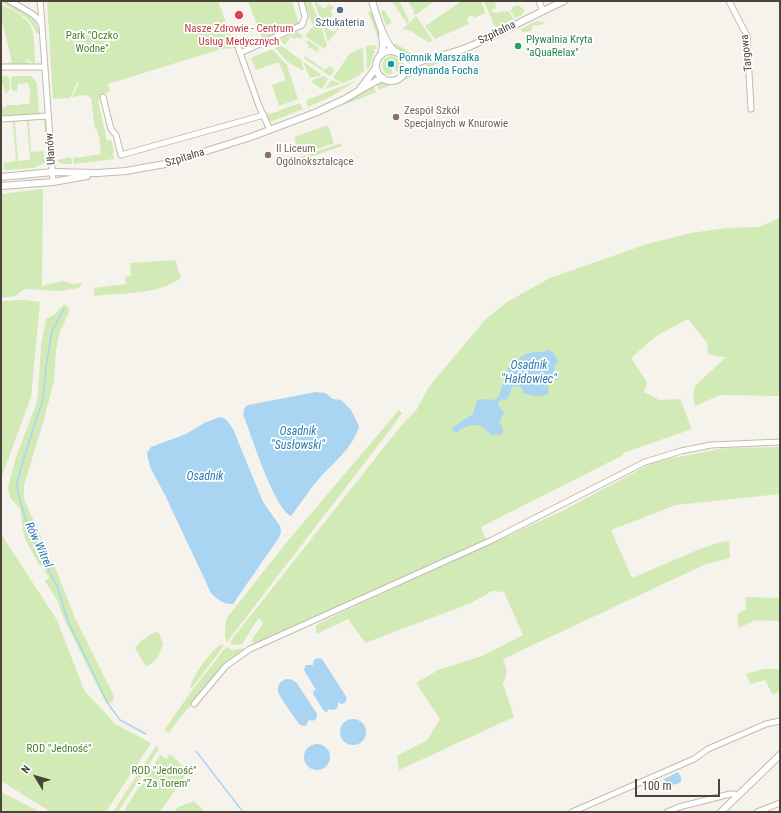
<!DOCTYPE html>
<html>
<head>
<meta charset="utf-8">
<style>
  body { margin:0 }
  #map { position:relative; width:781px; height:813px; overflow:hidden; background:#f6f3ec; font-family:"Roboto Condensed",sans-serif }
  canvas { display:block }
  .frame { position:absolute; inset:0; border:2px solid #4b4439; pointer-events:none }
  .north { position:absolute; left:16px; top:757px; width:40px; height:40px; -webkit-text-stroke:3px #fff; paint-order:stroke; rotate:307deg; font-size:11px; font-weight:700; line-height:16px; text-align:center; color:#4b4439 }
  .north::after { content:''; display:block; margin:auto; width:14px; height:18px; background:#4b4439; clip-path:polygon(50% 0,100% 100%,50% 72%,0 100%) }
  .scale { position:absolute; left:635px; top:779px; width:85px; height:18px; box-sizing:border-box; border:2px solid #4b4439; border-top:0; padding-left:5px; font-size:12px; line-height:14px; white-space:nowrap; color:#4b4439; -webkit-text-stroke:3px #fff; paint-order:stroke }
</style>
</head>
<body>
<div id="map">
<canvas width="781" height="813"></canvas>
<div class="frame"></div>
<div class="north">N</div>
<div class="scale">100 m</div>
</div>
<script>
const c = document.querySelector('canvas').getContext('2d');
c.lineJoin = 'round';
function paint(path, color) {
  c.fillStyle = color;
  c.fill(path, 'evenodd');
}
function strokePath(path, color, width, dash) {
  c.strokeStyle = color;
  c.lineWidth = width;
  c.lineCap = dash ? 'butt' : 'round';
  c.setLineDash(dash || []);
  c.stroke(path);
}
function label(font, color, halo, rows, align = 'center') {
  c.font = font + ' "Roboto Condensed",sans-serif';
  c.lineWidth = 3.5;
  c.setLineDash([]);
  c.textBaseline = 'middle';
  c.strokeStyle = halo;
  c.fillStyle = color;
  for (const [text, x, y, turn = 0] of rows) {
    c.save();
    c.translate(x, y);
    c.rotate((+turn || 0) * Math.PI / 180);
    c.textAlign = isNaN(turn) ? turn : align;
    if (halo) c.strokeText(text, 0, 0);
    c.fillText(text, 0, 0);
    c.restore();
  }
}
paint(new Path2D(`
  M1,1H5C18,10 37,16 40,34L36,33C30,13 13,13 1,1Z
  M47,1H218L236,48L221,49L108,84L110,92L101,94L102,98L98,100L107,141L111,140L114,151L113,153L114,159L74,164L73,157L76,158L101,154L99,136H98L97,129H95L91,98L86,95L72,97L79,83H77L70,98L53,99Z
  M248,1H292L299,24L263,40Z
  M304,1H311L319,22L312,24Z
  M314,1H318L317,3L325,9L329,4L334,7L330,12L333,14L330,20L328,18L321,21Z
  M392,1H399L409,20L407,24Z
  M408,1H435L415,15L413,12L414,11Z
  M462,1H481L485,11V13L474,18L472,15L467,18L469,24L435,39L425,26Z
  M484,1H495L496,8L492,9L493,13L508,11L514,19L498,27H495Z
  M1,4C9,9 22,14 28,22C36,31 34,50 35,62L34,64L27,59L26,60L33,66L1,65V61L4,64L12,62L1,17Z
  M518,5L525,10L522,15L515,18L510,10H512V7Z
  M384,10L392,22L386,26L381,12Z
  M369,11C378,16 379,34 380,43L368,12Z
  M416,16L433,41L428,42L410,31L402,29L407,25Z
  M328,21H329L325,27L334,32L338,27L339,28L328,42L322,23Z
  M537,21L543,22L545,24L532,26V31L522,32L521,29Z
  M320,24L327,45L324,49L305,36L312,27Z
  M297,32L303,36L301,39L297,37L295,39L291,37L285,45L280,40Z
  M308,40L319,48L317,52L311,48L310,49L308,48L309,45L306,42Z
  M393,44H396L411,53V57L406,56L392,45Z
  M280,45L301,60L304,70H302L289,63L275,48Z
  M370,45L377,46L376,49H374L373,50L375,51C371,58 371,66 367,71L366,47Z
  M363,48L364,71L358,76L343,83L333,78L350,53Z
  M272,49L287,65L298,99L279,106L272,85L286,80L279,63L278,62L256,70L251,58Z
  M458,54L428,68L425,64L426,63Z
  M392,55L399,59L402,67L398,72L396,71L394,66L391,68L393,73L390,75L384,72L382,64L385,58Z
  M305,56L325,70L329,66L334,69V71L330,76L304,58Z
  M303,62L322,75L310,78Z
  M413,67L415,75L379,90L376,83C384,80 391,85 399,81C405,78 407,71 413,67Z
  M1,76H7L9,78L10,89L7,93H5L3,85H1Z
  M13,76H31L37,83L39,114L1,117V106L2,107H6V105H21L22,104H28L30,102L29,95H31L28,83L18,84L17,92L11,89V78Z
  M324,76L328,79L322,89L313,83L312,80Z
  M332,80L341,84L325,89Z
  M357,80L332,96L308,107L306,102L307,100Z
  M373,85L376,92L344,105L347,101Z
  M300,103L303,109L270,122L267,115Z
  M33,120L29,122L31,152L44,151L45,163L33,168L7,170L5,169L4,170L3,163L16,161L13,123L9,122L19,121L15,123L18,161L30,160L27,122L23,121Z
  M44,120L46,123L48,161H47Z
  M328,125L334,143L300,155L294,137Z
  M341,143L342,146L284,166L283,163Z
  M71,157L72,164C67,164 60,165 57,160Z
  M43,189L42,286L63,281L72,284L82,283L79,288L59,291L25,289L15,296L1,298V194Z
  M780,218V396L720,395L695,406L693,395L695,386L726,357L714,356L708,353L707,343L688,319L656,336L631,358L647,382L644,392L659,400L680,399L692,429L623,453V455L481,527L486,540L260,643L255,644L252,641L253,638L263,623L260,619H258L242,644L235,645L230,644L232,639L401,426L417,409L427,390L437,377L486,319L507,302L550,278L647,244L691,233L726,228L759,227Z
  M175,260L181,278C156,296 124,292 95,296L94,295V288L126,284L125,277L131,276L130,263Z
  M24,300L40,302L31,397L1,479V301Z
  M65,304L69,309V312L59,334L56,350L54,381L43,423L24,485V499L27,506L57,572L75,618L113,694L114,699L113,701L109,703H106L64,619L57,600L45,581L49,578L42,565L40,566L26,541L23,531L20,509L10,497L8,487L16,457L36,405L38,394L41,345L46,319L55,314L63,305Z
  M399,410L402,413L393,426L227,642H226L225,633L226,619L286,543Z
  M780,447V494L676,505L611,530L632,578L700,549L721,542L729,541L730,558L706,564L503,659L507,672L503,684L514,717L399,770L397,756L427,740L440,719L416,683L438,670L482,656L523,635L504,592L492,591L471,603L365,643L348,619L316,634V625L349,609L564,510L656,461L725,448Z
  M1,534L57,620L84,690L115,724L151,743L106,812H51L1,781Z
  M745,597L780,598V621L755,620L739,628L737,614L746,609Z
  M155,632L159,633L163,644C160,653 156,664 146,666L137,652L135,648L141,641Z
  M220,645H223V647L192,688H190C193,675 209,653 220,645Z
  M226,647L233,650L244,648L242,651L227,662L222,668L178,720L170,732H167L165,729L190,693Z
  M764,669H780V691L773,695L765,680L751,684L746,674Z
  M156,746L159,749L157,752L118,812H113Z
  M170,754L188,771L160,812H123L160,755L166,759Z
  M1,792L40,812H1Z
  M194,801L205,812H174L178,807Z`), '#d2eab5');
paint(new Path2D(`
  M548,350L553,352L558,361L554,367L555,374L552,378L548,379L544,382L549,389L548,393C541,399 531,395 523,393L522,388L518,386L512,387L509,396L506,400L502,399L499,401L498,405L504,413L499,422L503,428L502,434C499,434 495,436 492,435C489,434 487,430 484,428C475,422 465,426 457,432L452,431L453,427L473,414C479,396 473,399 493,400L499,397L501,388L509,372L507,369C514,364 521,355 529,353C535,351 541,353 548,350Z
  M316,392L325,393L333,399L341,400L351,410L359,426C353,449 332,463 317,481C308,492 300,504 291,516C274,508 252,437 244,417C243,413 243,407 248,405Z
  M220,417C227,418 229,423 233,429L263,502L280,526L281,531L280,536L233,604C224,605 217,599 211,593L165,495L151,469L148,459L147,453L151,447L186,434L204,423Z
  M317,658L322,659L347,698L345,703L341,704L338,702V706L336,709L332,710L329,709L327,712L324,711L313,694V691L316,690L304,670L306,665H313L314,660Z
  M286,679H290L296,682L317,714V717L315,720L311,721L309,719L306,726L300,725C295,718 279,697 278,691C277,685 281,681 286,679Z
  M340 732a13 13 0 1 1 26 0a13 13 0 1 1-26 0Z
  M304 757a13 13 0 1 1 26 0a13 13 0 1 1-26 0Z
  M678,772L681,777V782L677,784L667,785L664,779Z`), '#a9d4f2');
strokePath(new Path2D(`
  M64,309L52,331L46,367L43,399L21,467L17,484L18,492L29,532L58,588L67,619L107,702L120,720L146,734
  M196,751L243,812`), '#a9d4f2', 1.5);
const minor = new Path2D(`
  M10,1C21,8 38,14 42,26L53,182
  M40,1L42,23
  M539,1L543,11
  M729,1L747,36L751,109
  M238,47L259,106L270,130
  M240,53L302,25L305,17L301,1
  M1,67H44
  M103,97L111,129L116,135L121,155L264,115
  M1,119L48,116
  M194,704L226,666L250,649L490,541L645,462L681,451L711,445L780,442
  M572,812L694,759L708,749L766,724L780,721
  M667,812L679,807L730,794H734L738,796
  M757,812L780,803`);
const tertiary = new Path2D(`
  M372,1C377,16 383,41 395,52
  M376 66a15 15 0 1 1 30 0a15 15 0 1 1-30 0Z
  M381,55L383,46L382,33
  M403,57L423,59
  M405,69C423,57 447,56 466,48C499,34 531,16 564,1
  M360,89L376,68
  M1,177L53,172L98,173L126,171L165,164L251,137L317,112L343,100L376,81L383,78
  M1,186L53,182L87,176
  M721,812L780,755`);
strokePath(minor, '#c2bbae', 7);
strokePath(tertiary, '#c2bbae', 8);
strokePath(minor, '#fff', 5);
strokePath(tertiary, '#fff', 6);
for (const [x, y, r, color] of [
  [340,10,4,"#5c6f8a"],
  [239,15,5,"#e0444e"],
  [518,46,4,"#2e9e5b"],
  [391,64,4,"#0f9aa8"],
  [396,117,4,"#8d6e63"],
  [268,155,4,"#8d6e63"]
]) {
  const dot = new Path2D();
  dot.arc(x, y, r, 0, 2 * Math.PI);
  c.fillStyle = color;
  c.fill(dot);
  strokePath(dot, '#fff', 1.5);
}
label('11px', '#4e5e75', '#fff', [
  ["Sztukateria",340,23]
]);
label('11px', '#be3a42', '#fff', [
  ["Nasze Zdrowie - Centrum",239,29],
  ["Usług Medycznych",239,42]
]);
label('11px', '#4b4439', '#fff', [
  ["Szpitalna",497,33,-26],
  ["Targowa",747,53,-96],
  ["Ułanów",51,149,-94],
  ["Szpitalna",185,158,-17]
]);
label('11px', '#4a7f2a', '#fff', [
  ["Park \"Oczko",92,36],
  ["Wodne\"",92,49],
  ["ROD \"Jedność\"",59,749],
  ["ROD \"Jedność\"",164,771],
  ["- \"Za Torem\"",164,784]
]);
label('11px', '#27864d', '#fff', [
  ["Pływalnia Kryta",526,40],
  ["\"aQuaRelax\"",526,53]
], 'left');
label('11px', '#0d838f', '#fff', [
  ["Pomnik Marszałka",399,58],
  ["Ferdynanda Focha",399,71]
], 'left');
label('11px', '#785e54', '#fff', [
  ["Zespół Szkół",404,111],
  ["Specjalnych w Knurowie",404,124],
  ["II Liceum",276,149],
  ["Ogólnokształcące",276,162]
], 'left');
label('italic 12px', '#2e7ab2', '#fff', [
  ["Osadnik",529,366],
  ["\"Hałdowiec\"",529,380],
  ["Osadnik",298,432],
  ["\"Susłowski\"",298,446],
  ["Osadnik",205,477],
  ["Rów Witrel",38,545,65]
]);
</script>
</body>
</html>
